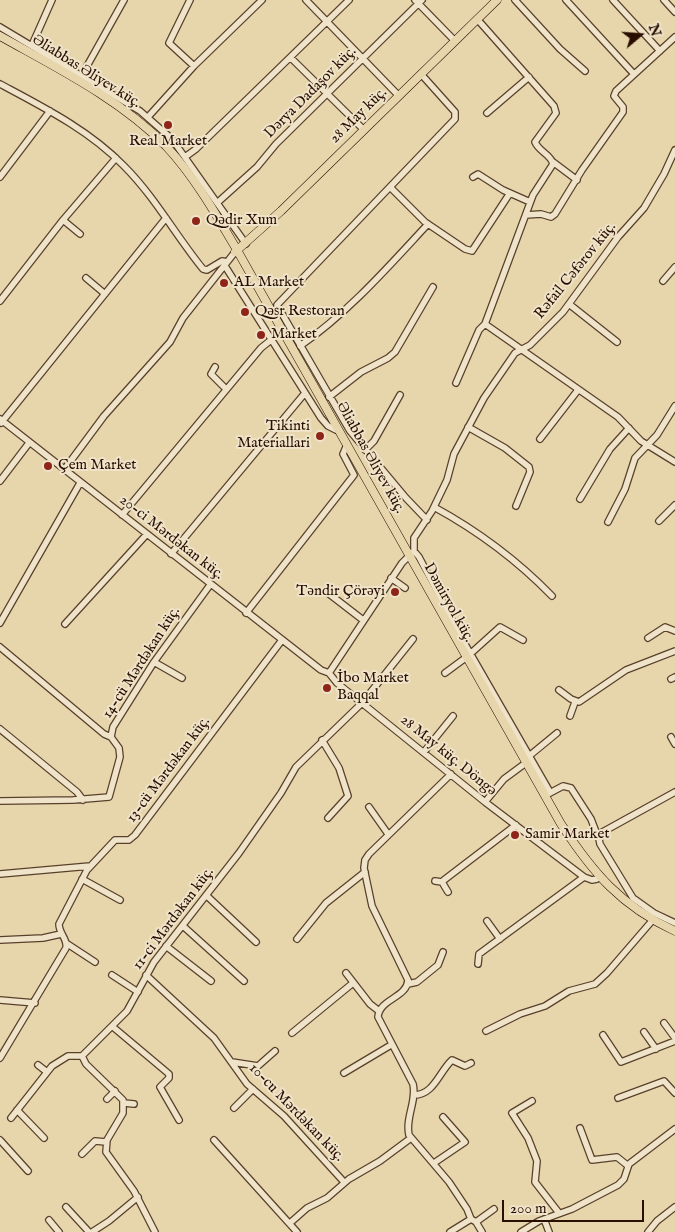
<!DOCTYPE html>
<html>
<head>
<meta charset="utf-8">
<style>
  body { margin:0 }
  #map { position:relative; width:675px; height:1232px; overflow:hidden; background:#e7d5ac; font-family:"IM FELL English",serif }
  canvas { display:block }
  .north { position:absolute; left:615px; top:10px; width:50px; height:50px; -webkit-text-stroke:4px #efe4c9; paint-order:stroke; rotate:72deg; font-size:14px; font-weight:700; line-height:20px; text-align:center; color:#290e00 }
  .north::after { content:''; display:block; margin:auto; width:18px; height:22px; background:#290e00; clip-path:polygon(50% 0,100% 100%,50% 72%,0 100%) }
  .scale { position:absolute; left:502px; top:1200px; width:142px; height:22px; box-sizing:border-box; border:2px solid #290e00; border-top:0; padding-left:6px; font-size:15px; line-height:18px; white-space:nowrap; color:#290e00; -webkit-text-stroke:4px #efe4c9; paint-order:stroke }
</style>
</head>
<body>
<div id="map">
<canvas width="675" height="1232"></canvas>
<div class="north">N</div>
<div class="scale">200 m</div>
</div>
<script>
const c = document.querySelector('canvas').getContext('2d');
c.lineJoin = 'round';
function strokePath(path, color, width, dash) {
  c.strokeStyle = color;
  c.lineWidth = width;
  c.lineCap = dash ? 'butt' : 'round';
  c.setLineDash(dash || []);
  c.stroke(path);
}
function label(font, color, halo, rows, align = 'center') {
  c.font = font + ' "IM FELL English",serif';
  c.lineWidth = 4;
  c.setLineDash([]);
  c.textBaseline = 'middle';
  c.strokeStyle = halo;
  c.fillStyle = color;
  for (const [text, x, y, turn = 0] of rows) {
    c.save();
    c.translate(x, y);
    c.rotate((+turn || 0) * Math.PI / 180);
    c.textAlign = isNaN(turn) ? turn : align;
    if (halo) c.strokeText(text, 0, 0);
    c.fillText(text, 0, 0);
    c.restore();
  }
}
const minor = new Path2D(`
  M190,0L169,43L194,66
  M306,0L399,96
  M415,0L455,41
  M515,0L560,49L585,71
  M566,0L633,73
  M613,0L660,51
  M664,0L675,12
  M478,20L554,106L556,113L535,142C539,152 551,154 553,164L533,195L485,324L618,417L641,441L675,462
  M0,27L140,111L172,139L246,244
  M32,45L52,0
  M291,58L364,130
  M421,74L455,112V119L277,305L350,431L406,498L427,520
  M82,75L124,0
  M0,84C43,107 89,130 124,166C155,197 176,236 203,269L207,270L222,261L227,262
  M487,113L529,77
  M148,117L194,66L262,0
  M185,157L196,149L349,0
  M553,162L577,180
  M0,177L50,111
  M473,177L478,174L503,190L530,202
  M391,188L425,222L465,249L472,251L510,193
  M217,203L257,167L276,144L422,0
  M526,215L541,214L551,217L555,214L582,170L623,112V107L614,96L616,91L675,37
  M63,220L80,234
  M225,266L321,418L328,426L336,430
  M86,278L105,294
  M663,281L675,267
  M0,301L63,220L116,158
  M569,304L617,342
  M300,346C349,312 388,267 428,224
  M215,367L211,374L226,389
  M456,383L479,330L485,324
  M329,397L361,372L388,358L395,352L433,287
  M0,419L321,670L329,673
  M1,423L166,218
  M468,427L505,448L529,467L530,472L516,506
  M540,439L578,390
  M365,450L374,441L400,395
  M64,470L104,416L170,342L183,318L235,252
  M0,481L29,443
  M580,499L610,449L629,428
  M434,507C478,531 517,560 552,596
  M122,515L261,348L271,340
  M659,521L675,505
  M608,522L625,489L635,458L657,435L675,406
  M414,551L419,557L462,639L550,792
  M171,554L305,393
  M391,578L405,588
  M328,593L363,620
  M246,613L354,475L343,454L346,447
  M0,623L80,483
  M65,624L147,534
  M648,638L665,627L675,631
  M0,647L104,734L111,737
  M469,655L500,627L523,640
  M154,662L182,678
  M445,673L464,659
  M671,679L675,677
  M559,690L571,699L579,702L626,670L675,651
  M570,716L575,702
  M0,729L77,792L83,800
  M671,737L675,744
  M322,740L339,768L348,796L328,818
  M424,752L453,716
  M529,756L557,733
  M451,774L369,854L365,860L364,868L372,906L408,980C407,998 379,999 378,1017L413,1084C417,1101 405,1118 409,1135L449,1182L467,1209L471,1219
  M548,794L563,786L571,788L591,819L596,832L599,834L675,792
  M0,801L73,800L109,797L120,757L119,748L111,737L113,727L154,662L210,585
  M485,802L504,779L523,765
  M369,807L388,834
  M598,834L600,844L633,898L654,913L675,923
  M0,874L90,866
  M82,879L120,900
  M597,879L592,880L584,877L485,802L337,683L329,673L402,563L414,551V538L432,511L447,480L454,454L484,398L515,353L530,345L563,312L618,237L644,208L664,174L675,150
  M435,881L442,882
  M448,892L442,882L444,880L516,825
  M207,896L256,942
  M487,921L500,939
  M183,926L244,981
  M297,939L326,903L365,872
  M0,940L43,938L61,934
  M66,943L95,962
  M166,946L211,981
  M478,964L479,954L584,877
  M346,973L370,1004L379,1011
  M112,975L138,992
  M146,975L214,1038L247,1084L284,1116L344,1182
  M408,984L417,982L438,965L443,952
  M0,1000L35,1003
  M664,1023L675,1038
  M113,1027L169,1074V1078L160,1087L179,1120
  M486,1031L520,1014L545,1006L569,991L595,984L607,973L651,922
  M644,1032L656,1049
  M292,1033L353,983
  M603,1035L621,1062L675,1041
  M0,1058L66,948C68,939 59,934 59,924L87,870L115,840H129L135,835L282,640
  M232,1062L258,1066L275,1051
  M38,1065L47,1072
  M344,1073L391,1045
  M414,1095C434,1095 439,1072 452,1060L465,1066L471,1063
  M618,1098L664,1081L675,1093
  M107,1099L115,1091
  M532,1101L512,1113L528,1138L537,1161L535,1182L559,1213
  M124,1103L134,1104
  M234,1108L253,1089
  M17,1110L44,1138
  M11,1118L52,1066L68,1056H82
  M580,1128L592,1160L617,1157L627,1165
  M0,1140L28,1171
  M214,1140L297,1232
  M82,1154L95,1141L106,1142
  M434,1163L465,1142L443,1117
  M66,1207L89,1232
  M544,1219L549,1232
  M49,1220L59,1232
  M476,1222L494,1209
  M290,1223L307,1208L327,1198L349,1179L380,1161L411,1138
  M92,1232L109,1221L138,1197
  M155,1232L134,1191L106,1152L107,1140L123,1113V1100L86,1064L82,1056L127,1011L154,962L239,853L281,793L296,767L362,703L413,639
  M450,1232L471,1219L476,1222L482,1232
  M521,1232L539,1221L572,1209L618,1185L624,1179L629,1164L675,1129
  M648,1232L657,1221L675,1207`);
const major = new Path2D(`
  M0,36C57,68 120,99 166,146C194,176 216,214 237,250L561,824C593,873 621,906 675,931
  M235,252L281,211L497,0`);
strokePath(minor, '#58402b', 8);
strokePath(major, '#290e00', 9);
strokePath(minor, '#efe4c9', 5.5);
strokePath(major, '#e7d5ac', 8);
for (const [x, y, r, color] of [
  [168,125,5,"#8f2418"],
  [196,221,5,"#8f2418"],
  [224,283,5,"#8f2418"],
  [245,312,5,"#8f2418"],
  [261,335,5,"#8f2418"],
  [320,436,5,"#8f2418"],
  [48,466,5,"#8f2418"],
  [395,592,5,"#8f2418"],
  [327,688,5,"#8f2418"],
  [515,835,5,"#8f2418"]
]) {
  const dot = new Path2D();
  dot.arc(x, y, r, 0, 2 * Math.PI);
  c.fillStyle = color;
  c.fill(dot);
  strokePath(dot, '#efe4c9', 2);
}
label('15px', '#290e00', '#efe4c9', [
  ["Əliabbas Əliyev küç.",86,72,32],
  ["Dərya Dadaşov küç.",311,93,-45],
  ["28 May küç.",359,116,-44],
  ["Rəfail Cəfərov küç.",576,271,-51],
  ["Əliabbas Əliyev küç.",370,458,61],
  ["20-ci Mərdəkan küç.",171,538,38],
  ["Dəmiryol küç.",448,603,61],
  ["14-cü Mərdəkan küç.",142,663,-57],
  ["28 May küç. Döngə",448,756,39],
  ["13-cü Mərdəkan küç.",169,770,-53],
  ["11-ci Mərdəkan küç.",174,919,-53],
  ["10-cu Mərdəkan küç.",296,1113,46]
]);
label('15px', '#290e00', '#efe4c9', [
  ["Real Market",168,142,"center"],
  ["Qədir Xum",206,221],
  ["AL Market",234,283],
  ["Qəsr Restoran",255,312],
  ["Market",271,335],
  ["Tikinti",310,427,"right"],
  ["Materiallari",310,444,"right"],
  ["Çem Market",58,466],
  ["Təndir Çörəyi",385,592,"right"],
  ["İbo Market",337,679],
  ["Baqqal",337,696],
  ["Samir Market",525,835]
], 'left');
</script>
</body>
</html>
